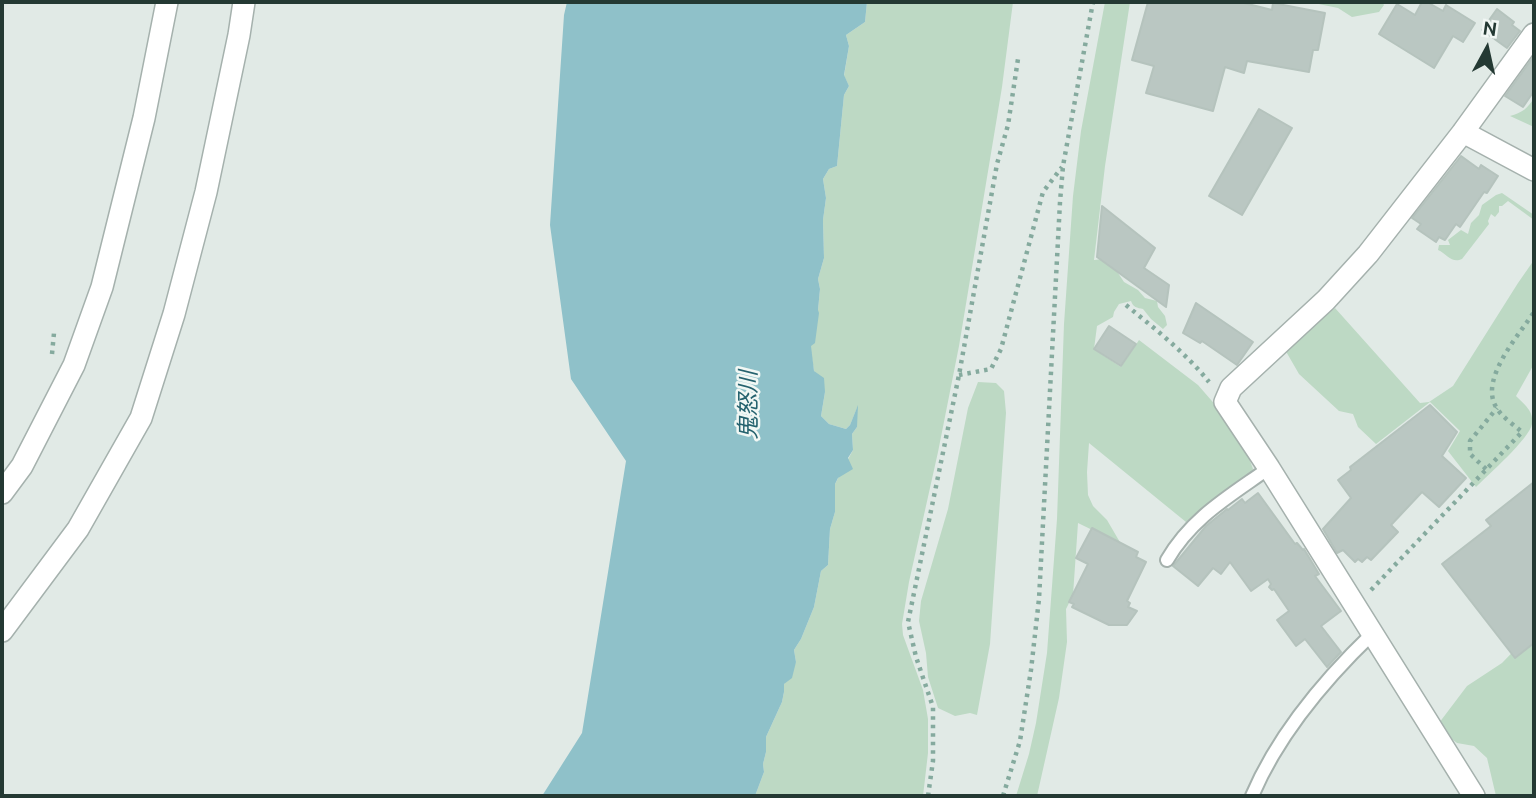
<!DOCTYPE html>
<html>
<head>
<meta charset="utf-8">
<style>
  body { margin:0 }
  #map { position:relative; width:1536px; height:798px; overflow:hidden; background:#e1eae6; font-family:Ubuntu,sans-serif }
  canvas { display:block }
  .frame { position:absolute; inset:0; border:4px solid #243933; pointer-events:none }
  .north { position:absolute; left:1452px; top:14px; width:70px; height:70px; -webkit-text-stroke:5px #f1f7f4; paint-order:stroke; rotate:8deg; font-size:19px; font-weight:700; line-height:28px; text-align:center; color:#243933 }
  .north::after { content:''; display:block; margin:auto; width:24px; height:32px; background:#243933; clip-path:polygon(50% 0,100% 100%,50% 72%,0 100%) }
</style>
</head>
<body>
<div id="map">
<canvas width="1536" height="798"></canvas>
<div class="frame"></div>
<div class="north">N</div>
</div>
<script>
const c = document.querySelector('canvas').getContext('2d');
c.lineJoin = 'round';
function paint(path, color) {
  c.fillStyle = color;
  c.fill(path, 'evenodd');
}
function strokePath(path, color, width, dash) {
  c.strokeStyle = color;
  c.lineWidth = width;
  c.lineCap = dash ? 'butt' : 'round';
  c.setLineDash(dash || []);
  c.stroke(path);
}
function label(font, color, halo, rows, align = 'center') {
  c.font = font + ' Ubuntu,"Noto Sans JP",sans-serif';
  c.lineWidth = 5;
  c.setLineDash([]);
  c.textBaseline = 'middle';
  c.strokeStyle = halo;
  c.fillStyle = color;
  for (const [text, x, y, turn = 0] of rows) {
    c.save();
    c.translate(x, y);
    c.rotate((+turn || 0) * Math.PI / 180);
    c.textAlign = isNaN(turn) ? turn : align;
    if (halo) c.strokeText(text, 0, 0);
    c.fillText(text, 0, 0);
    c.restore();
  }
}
paint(new Path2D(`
  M867,2H1013L1002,87L959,346L938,452L909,582L902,624L903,635L923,690L928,719V753L923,796H755L764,772L763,764L766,752V737L782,702L784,692V684L796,662L794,650L801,639L814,607L821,571L828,565L830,529L835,512V484L853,450L852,434L857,427V408L850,425L846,429L829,424L821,416L825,392L814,371L810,346L818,310L820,289L818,279L824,258L823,220L826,198L823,179L829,169L837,166L844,95L849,86L844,76L849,46L846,35L865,22Z
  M1105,2H1130L1105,166L1094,260L1103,259L1116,270L1124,282L1138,290L1145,298L1157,301L1158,307L1165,316L1167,325L1163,329L1151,319L1143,309C1137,308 1133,307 1131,301L1119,304L1114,312L1113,317L1097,326L1094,349L1121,367L1139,340L1198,385L1218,408L1248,455L1253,469L1251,475L1217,497L1186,522L1089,443L1087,472L1088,495L1093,506L1107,520L1121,544L1078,523L1073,595L1066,609L1067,642L1059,698L1037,796H1016L1029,754L1036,723L1047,653L1057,519L1064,324L1073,196L1081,131Z
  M1309,2H1382L1384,5L1379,12L1352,17L1338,8Z
  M1534,98V127L1510,116C1522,113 1528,108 1534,98Z
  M1502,193L1534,215V220L1508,201L1502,206H1499V212L1495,217L1491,214L1488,221L1489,224L1462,259C1452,264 1447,254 1438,250L1439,245H1450L1448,240L1461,230L1468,234L1471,223L1479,215L1482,205L1496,195Z
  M1534,260V364L1516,396C1524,404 1534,411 1532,424C1530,438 1487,476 1476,487L1448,451L1460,431L1430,402L1376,444L1358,427L1353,414L1339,411L1299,374L1284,348L1335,308L1420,403L1429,402L1453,386L1518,283Z
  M978,382L996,383L1004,391L1006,413L990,644L977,715L970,713L955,716L938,708L928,677L926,653L919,621L921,601L948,509L968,408Z
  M1534,630V796H1496L1487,758L1474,746L1457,743L1436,727L1467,686L1502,663Z`), '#bdd9c4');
paint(new Path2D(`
  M567,2H867L865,22L846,35L849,46L844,75L849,86L844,95L837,166L829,169L823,179L826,198L823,220L824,258L818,279L820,289L818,310L819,313L815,343L811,346L814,371L824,378L825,392L821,416L829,424L846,429L850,425L858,405L857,427L852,434L853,450L848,458L853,469L838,478L835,484V512L830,529L828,565L821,571L814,607L801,639L794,650L796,662L792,678L784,684V692L782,702L766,737V752L763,764L764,772L755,796H542L582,733L626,461L571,379L550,225L564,15Z`), '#8fc1c9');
const building = new Path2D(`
  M1148,2H1240L1272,10L1273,3L1325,13L1318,50H1313L1309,72L1247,61L1244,73L1225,67L1213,111L1146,93L1154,66L1132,60Z
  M1422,2H1427L1443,11L1446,5L1475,23L1463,42L1453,36L1434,68L1379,34L1397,4L1415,15Z
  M1497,9L1514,22L1512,25L1520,31L1507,48L1482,30Z
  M1534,56V91L1523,107L1505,96Z
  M1259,109L1292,128L1242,215L1209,196Z
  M1461,156L1479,169L1481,165L1498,176L1487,193L1484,192L1460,227L1456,224L1445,240L1439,237L1436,242L1417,229L1421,224L1412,218Z
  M1102,206L1155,248L1144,268L1169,285L1166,307L1097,257Z
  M1196,303L1253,342L1237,365L1202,341L1200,343L1183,333Z
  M1109,326L1136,344L1121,366L1094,349Z
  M1430,405L1457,432L1442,456L1466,478L1439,507L1422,492L1391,525L1398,532L1371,560L1367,557L1362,562L1358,559L1355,562L1343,550L1337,553L1323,529L1351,498L1338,480L1351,470L1350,467Z
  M1534,482V643L1515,658L1442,564L1491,526L1486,520Z
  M1258,493L1295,544L1297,543L1303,550L1304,549L1319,574L1315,576L1341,611L1321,626L1341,652L1327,667L1305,639L1296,646L1277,620L1289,611L1274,589L1272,590L1269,587L1271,584L1268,579L1251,591L1230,562L1221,574L1213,568L1198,586L1173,566L1206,526L1227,509L1228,510L1242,499L1245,503Z
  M1092,528L1138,552L1136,557L1146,562L1127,601L1130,603L1128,607L1137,611L1127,625H1109L1072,607L1074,604L1069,602L1088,564L1076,558Z`);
paint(building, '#bac7c2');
strokePath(building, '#b5c3bd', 2);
const lane = new Path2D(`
  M1167,560C1192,517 1230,496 1269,468
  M1252,796C1278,735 1325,679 1373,633`);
const street = new Path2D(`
  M1463,132L1534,170
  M2,493L22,466L74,365L102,287L144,118L167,2
  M2,631L78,529L141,418L174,314L206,192L239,35L244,2
  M1474,796L1269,468L1225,402L1231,388L1326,300L1368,254L1463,132L1534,34`);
strokePath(lane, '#a5b1ad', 16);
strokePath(street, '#a5b1ad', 24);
strokePath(new Path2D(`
  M1126,305C1155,329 1186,353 1209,382
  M52,354L54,333
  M959,375L991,369L1001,349L1043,192L1062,167
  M1486,469L1470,454V441L1497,408
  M1371,590L1522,432C1513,424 1500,416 1495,405C1481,377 1519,335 1534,312
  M928,796L933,761V707L916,657L908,622L959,375L997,164L1008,125L1018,59
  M1003,796L1020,741L1031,670L1039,599L1060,202L1063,166L1093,2`), '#85aa9e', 4.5, [3.5, 5]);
strokePath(lane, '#fff', 12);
strokePath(street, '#fff', 21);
label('italic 23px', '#25626e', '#f1f7f4', [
  ["鬼怒川",748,405,-90]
]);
</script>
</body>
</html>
